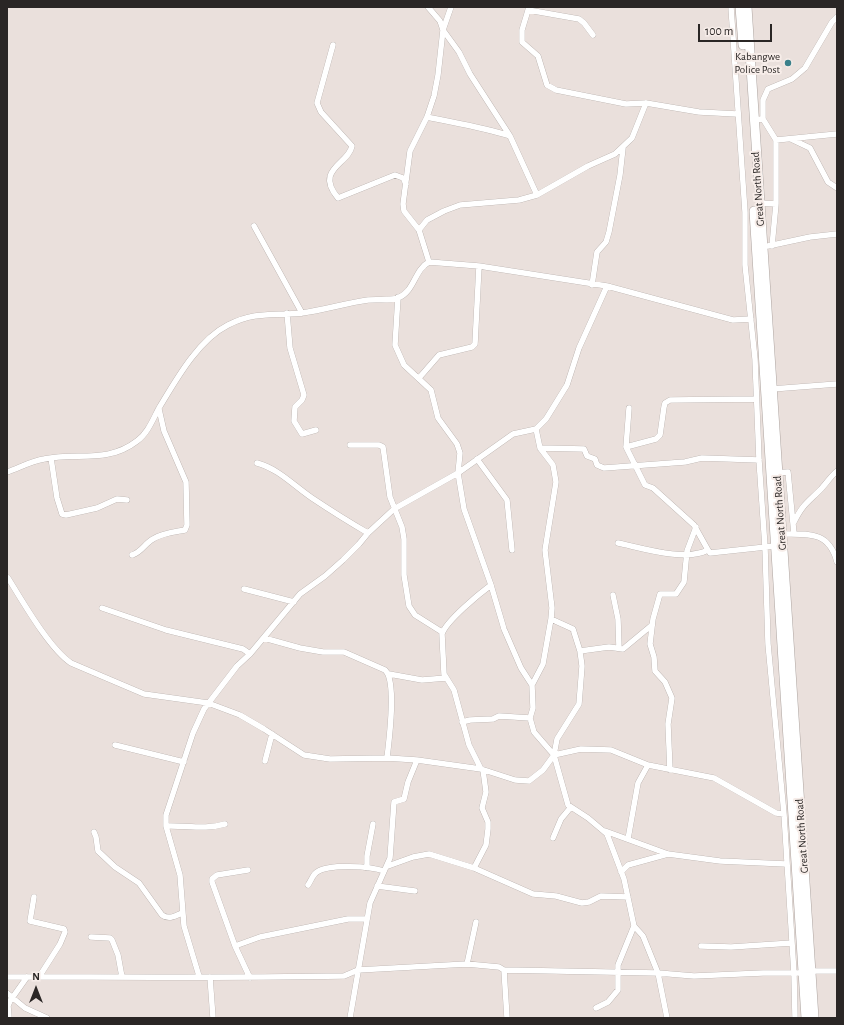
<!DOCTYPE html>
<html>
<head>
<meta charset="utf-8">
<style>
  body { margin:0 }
  #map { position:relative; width:844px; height:1025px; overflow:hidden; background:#eae0dc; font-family:"Alegreya Sans",sans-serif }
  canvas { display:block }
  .frame { position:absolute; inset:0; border:8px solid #2a2625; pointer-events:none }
  .north { position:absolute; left:16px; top:969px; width:40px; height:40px; -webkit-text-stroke:3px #f7ede9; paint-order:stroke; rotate:0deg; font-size:11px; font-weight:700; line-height:16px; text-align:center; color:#2a2625 }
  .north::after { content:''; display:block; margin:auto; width:14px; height:18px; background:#2a2625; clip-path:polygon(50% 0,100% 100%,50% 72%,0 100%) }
  .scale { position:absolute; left:698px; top:24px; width:74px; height:18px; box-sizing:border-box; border:2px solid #2a2625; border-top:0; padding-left:5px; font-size:12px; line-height:14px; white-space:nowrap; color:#2a2625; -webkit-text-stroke:3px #f7ede9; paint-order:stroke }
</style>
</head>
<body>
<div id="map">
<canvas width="844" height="1025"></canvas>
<div class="frame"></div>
<div class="north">N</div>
<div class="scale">100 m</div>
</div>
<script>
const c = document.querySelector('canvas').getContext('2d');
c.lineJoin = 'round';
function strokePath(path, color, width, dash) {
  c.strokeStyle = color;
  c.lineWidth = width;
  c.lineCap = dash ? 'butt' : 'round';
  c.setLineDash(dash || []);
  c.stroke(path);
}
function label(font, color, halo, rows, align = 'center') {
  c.font = font + ' "Alegreya Sans",sans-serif';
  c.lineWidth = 4;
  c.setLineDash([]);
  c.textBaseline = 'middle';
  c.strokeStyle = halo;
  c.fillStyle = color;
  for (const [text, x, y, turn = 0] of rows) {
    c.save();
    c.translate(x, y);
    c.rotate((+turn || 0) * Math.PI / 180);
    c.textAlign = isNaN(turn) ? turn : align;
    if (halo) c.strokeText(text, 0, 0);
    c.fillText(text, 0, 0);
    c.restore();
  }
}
const street = new Path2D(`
  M428,7L440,21L443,30L459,52L470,74L510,136L537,195
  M529,7L522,30V42L538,56L547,85L556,90L626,104L646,103L699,112L737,114
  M731,7L745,212V265L755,359L759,460L765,547L768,644L784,814L794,974L795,1018
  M528,10L579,19L584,23L593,35
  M333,45L317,103L321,112L352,146C349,164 314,169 338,198L395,175L403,178L406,184
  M427,117C455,123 483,127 510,136
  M763,119L776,140V204L772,246
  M753,120L763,119V100L768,89L792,79L805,68L832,22L837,17
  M791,139L810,148L828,182L837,188
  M776,140L837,134
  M759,203L776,204
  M254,226L302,313
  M419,230L427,220L444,211L460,205L519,200L537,195L588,166L615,154L632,138L646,103
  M768,246L810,237L837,234
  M429,262L419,230L404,211L403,204L410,151L427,117L434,96L438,75L443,30L451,7
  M592,285L597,252L606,242L609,232L620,175L623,148
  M398,297L395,345L404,365L431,390L438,418L457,444L460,453L458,473L464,509L491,585L504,629L521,668L532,685L533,708L530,718L534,732L554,755L568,805L588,818L607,834L624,879L634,926L643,936L658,973L667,1018
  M287,313L290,348L304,395L302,400L295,407L294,421L302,434L316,430
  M419,378L439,355L472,347L475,344L479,266
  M772,389L837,384
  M350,445H379L383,447L390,497L402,527L404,539V575L409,606L415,615L442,632
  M626,447L629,408
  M540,448L584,449L587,456L595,459L597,465L604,468L685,462L702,458L759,460
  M51,458L57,498L62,514L66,515L97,508L117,499L127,500
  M477,459L507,500L512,550
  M257,463C279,469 294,486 312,498C330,510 349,522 368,533
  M7,472C19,468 31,461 44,459C78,452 107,464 137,441C148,433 153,419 159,408C176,380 198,340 228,325C256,311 273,316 302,313C324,310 346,303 368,300C378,299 388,301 398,298C415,291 414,270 429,262L479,266L607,286L733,320L751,319
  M777,473L788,472L794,534
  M794,522C803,504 807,503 820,490C826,484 830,477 837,471
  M782,534C809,534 829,531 837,562
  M618,543C642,548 685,562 708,550L710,553L719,552L775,546
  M708,550L694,525L653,488L645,485L626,447L656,439L660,435L664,407L665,403L670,400L756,399
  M132,555C142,552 145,543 153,539C162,533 174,532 185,530L187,525L186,482L164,431L159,409
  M8,578C23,602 49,648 71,663L144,694L208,703L240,715L264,729L304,755L330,759L387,758L417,760L481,769L515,780L529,781L543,770L554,755L581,749L611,750L648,765L714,778L776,813L784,814
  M244,589L294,602
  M613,595L618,619L619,648
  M102,608L166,630L243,649L250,654
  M551,619L573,629L580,651L582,666L579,704L557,739L554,755
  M264,638L300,648L323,652H344L385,670C397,681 389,741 387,758
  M580,651L609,647L623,649L652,625
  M389,674L422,680L446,678
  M532,685L543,664L551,619L552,608L545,550L556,482L553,465L540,448L536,429
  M462,722L470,720L493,719L499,716L530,718
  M115,745L184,762
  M265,761L272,734
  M481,769L469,745L454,690L444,674L442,634C446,621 479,594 491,585
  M670,770L668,724L672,698L665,682L655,671L654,657L650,644L653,619L660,594H676L684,582L687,551L696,527
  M166,826C186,825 205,830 225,824
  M605,831L668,854L720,861L786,864
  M94,832L96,837L98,851L115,867L139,883L162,915C169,920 175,916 182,913
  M553,838L561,819L571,807
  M628,839L638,783L648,765
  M388,866L413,857L429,854L474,868L533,894L556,896L582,903L589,902L601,896L628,897
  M367,868V856L373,824
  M474,868L486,845L488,829V822L482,808L486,792L483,770
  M248,870L217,875L212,879V882L235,946L250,978
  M621,872L628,865L668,854
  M308,885C311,881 313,874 317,872C329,864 370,866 384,871
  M377,886L415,891
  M34,897L30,921L64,929L65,932L60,944L39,977
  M91,937L110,938L112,940L118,955L122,977
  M235,946L260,937L348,919H367
  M701,946L731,947L792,943
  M467,964L476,922
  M504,970L507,1018
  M811,971H837
  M199,976L184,926L180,875L166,826V815L193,733L204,709L237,666L250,654L300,594L325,576L343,560L359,544L368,533L394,509L458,473L513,434L536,429L546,419L567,385L579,348L607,286
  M7,977C119,977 232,978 344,976L358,970L467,964L499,967L504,970L658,973L694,976L763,973H803
  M210,977L213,1018
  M7,993L25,1008L47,1018
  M596,1008L608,1002L618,990V965L634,926
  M9,1018L8,1006L10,1001L27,977
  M350,1018L370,903L390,858L394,802L404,799L408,782L417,760`);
const primary = new Path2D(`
  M740,7L743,45
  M747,7L814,1018
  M754,211L806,1018`);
strokePath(street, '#ada4a0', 6);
strokePath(primary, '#ada4a0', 10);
strokePath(street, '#fff', 5.5);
strokePath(primary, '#fff', 9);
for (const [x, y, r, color] of [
  [788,63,4,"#3a808b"]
]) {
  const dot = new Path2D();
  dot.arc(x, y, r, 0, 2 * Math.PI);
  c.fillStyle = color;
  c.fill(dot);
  strokePath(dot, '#f7ede9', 1.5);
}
label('11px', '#2a2625', '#f7ede9', [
  ["Kabangwe",780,57],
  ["Police Post",780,70]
], 'right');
label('11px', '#2a2625', '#f7ede9', [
  ["Great North Road",758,189,-94],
  ["Great North Road",780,513,-94],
  ["Great North Road",802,836,-94]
]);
</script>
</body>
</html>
